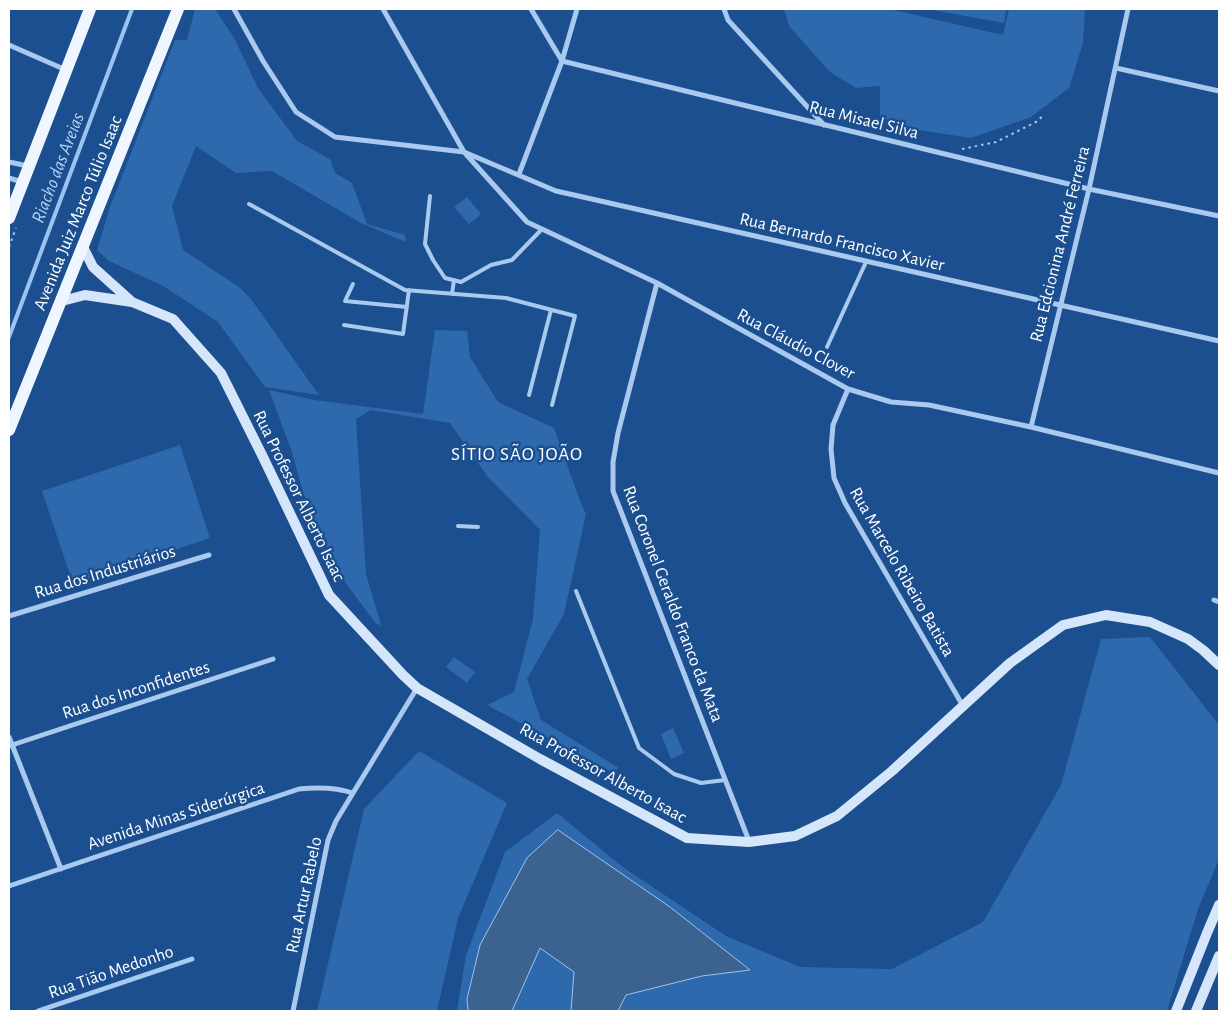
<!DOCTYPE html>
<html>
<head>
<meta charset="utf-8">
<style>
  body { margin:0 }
  #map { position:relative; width:1228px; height:1020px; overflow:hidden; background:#1b4f8f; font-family:"Alegreya Sans",sans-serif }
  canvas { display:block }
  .frame { position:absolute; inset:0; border:10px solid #fff; pointer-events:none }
</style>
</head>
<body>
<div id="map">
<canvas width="1228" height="1020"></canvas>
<div class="frame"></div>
</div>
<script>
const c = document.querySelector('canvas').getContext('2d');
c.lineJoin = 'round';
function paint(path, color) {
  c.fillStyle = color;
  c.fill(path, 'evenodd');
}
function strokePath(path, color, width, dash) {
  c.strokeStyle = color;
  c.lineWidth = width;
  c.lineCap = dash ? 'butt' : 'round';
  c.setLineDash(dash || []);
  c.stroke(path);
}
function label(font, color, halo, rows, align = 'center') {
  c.font = font + ' "Alegreya Sans",sans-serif';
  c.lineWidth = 5;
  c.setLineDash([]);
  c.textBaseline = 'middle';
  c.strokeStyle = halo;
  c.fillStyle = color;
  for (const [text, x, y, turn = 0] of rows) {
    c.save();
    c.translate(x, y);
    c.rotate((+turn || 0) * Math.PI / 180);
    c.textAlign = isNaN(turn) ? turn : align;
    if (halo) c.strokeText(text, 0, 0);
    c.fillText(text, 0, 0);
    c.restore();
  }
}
paint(new Path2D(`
  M195,9H215L234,38L258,88L297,141L330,159L335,173L352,183L367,224L405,235L406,242L361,223L272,171L236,173L196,146L172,206L183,250L239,287L251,299L319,395L265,387L218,322L163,286L109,261L97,250L110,207L175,40H187Z
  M784,9H889L1003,35L1009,9H1085L1083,43L1069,88L1031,117L971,138L905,128L880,117V86L856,88L830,72L789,26Z
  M927,9H1006L1004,23Z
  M467,197L481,214L469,224L454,207Z
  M435,330L467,331L470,357L498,402L554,428L580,501L586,514L564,614L527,679L541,720L619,768L612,772L487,705L514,692L533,619L540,530L487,476L450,423L371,410L356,419L366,574L381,625L376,624L345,582L315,522L302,489L292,452L269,390L314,400L423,414Z
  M180,445L210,538L73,584L42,491Z
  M1150,637L1219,725V859L1198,909L1167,1011H457L466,955L505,852L557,813L624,868L726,936L800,967L892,969L983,922L1061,785L1101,639Z
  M454,657L475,672L467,683L446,667Z
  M673,728L684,753L671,759L661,734Z
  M419,751L507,803L458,918L437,1011H317L364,809Z`), '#2e69ad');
const water = new Path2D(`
  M558,830L670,907L750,970L702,976L626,995L618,1011H571L574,972L540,948L512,1011H468L467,999L480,945L527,858Z`);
paint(water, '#3c6290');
strokePath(water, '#9cc4f0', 1);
strokePath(new Path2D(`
  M9,337L132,9`), '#9cc4f0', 4);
strokePath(new Path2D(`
  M962,149L996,142L1036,122L1044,115
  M9,247L16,228`), '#a9c9ee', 2, [2.5, 4]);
strokePath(new Path2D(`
  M430,196L425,244L433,260L445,278L461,282L491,265L512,260L542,229
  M249,204L405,290L506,298L575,316L552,405
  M353,284L345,301L407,307
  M452,294L454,280
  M344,325L403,334L409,290
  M827,347L866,262
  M529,395L551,310
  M458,526L478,527
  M576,591L639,748L674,774L701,783L725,780`), '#a9c9ee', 4);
strokePath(new Path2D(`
  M234,9L263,61L296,112L335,137L464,152L556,191L574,195L1219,341
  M383,9L464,152L527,222L657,283L848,389L891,402L929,405L1031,427L1219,473
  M531,9L562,61L1089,189L1219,216
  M724,9L728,20L824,125
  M9,45L66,70
  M1116,68L1219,91
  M9,162L28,166
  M519,174L562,61L577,9
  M9,178L22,182
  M657,283L618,433L613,462V491L749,841
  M848,389L833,425L831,449L834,478L845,503L963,706
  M1031,427L1089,189L1128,9
  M1214,600L1219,602
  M9,616L209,555
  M9,737L61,869
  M9,746L273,659
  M9,886L299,789C318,787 335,787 353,793
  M38,1011L192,959
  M293,1011L328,840L336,821L417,688`), '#a9c9ee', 5);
strokePath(new Path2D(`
  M62,301L85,295L132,302L93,267L83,247
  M132,302L173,319L221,373L263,457L329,595L403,675L417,688L540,759L687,838L749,842L795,836L837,816L892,771L1010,663L1063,625L1106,615L1150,622L1188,639L1203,650L1219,665
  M1176,1011L1207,933L1219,905
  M1196,1011L1219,956`), '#d6e6fa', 10);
strokePath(new Path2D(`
  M9,218L90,9
  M9,430L178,9`), '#f0f6ff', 12);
label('18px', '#fff', '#1b4f8f', [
  ["Rua Misael Silva",864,120,14],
  ["Avenida Juiz Marco Túlio Isaac",78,213,-68],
  ["Rua Bernardo Francisco Xavier",842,242,13],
  ["Rua Edcionina André Ferreira",1060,244,-76],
  ["Rua Cláudio Clover",796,344,28],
  ["Rua Professor Alberto Isaac",299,496,64],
  ["Rua dos Industriários",105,572,-17],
  ["Rua Marcelo Ribeiro Batista",902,572,60],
  ["Rua Coronel Geraldo Franco da Mata",673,604,69],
  ["Rua dos Inconfidentes",136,690,-18],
  ["Rua Professor Alberto Isaac",603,773,29],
  ["Avenida Minas Siderúrgica",176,816,-18],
  ["Rua Artur Rabelo",304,895,-78],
  ["Rua Tião Medonho",111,972,-19]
]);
label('italic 19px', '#b5d3f5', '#1b4f8f', [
  ["Riacho das Areias",58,168,-69]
]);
c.letterSpacing = '1px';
label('19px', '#fff', '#1b4f8f', [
  ["SÍTIO SÃO JOÃO",517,454]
]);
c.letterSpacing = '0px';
</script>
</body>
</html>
